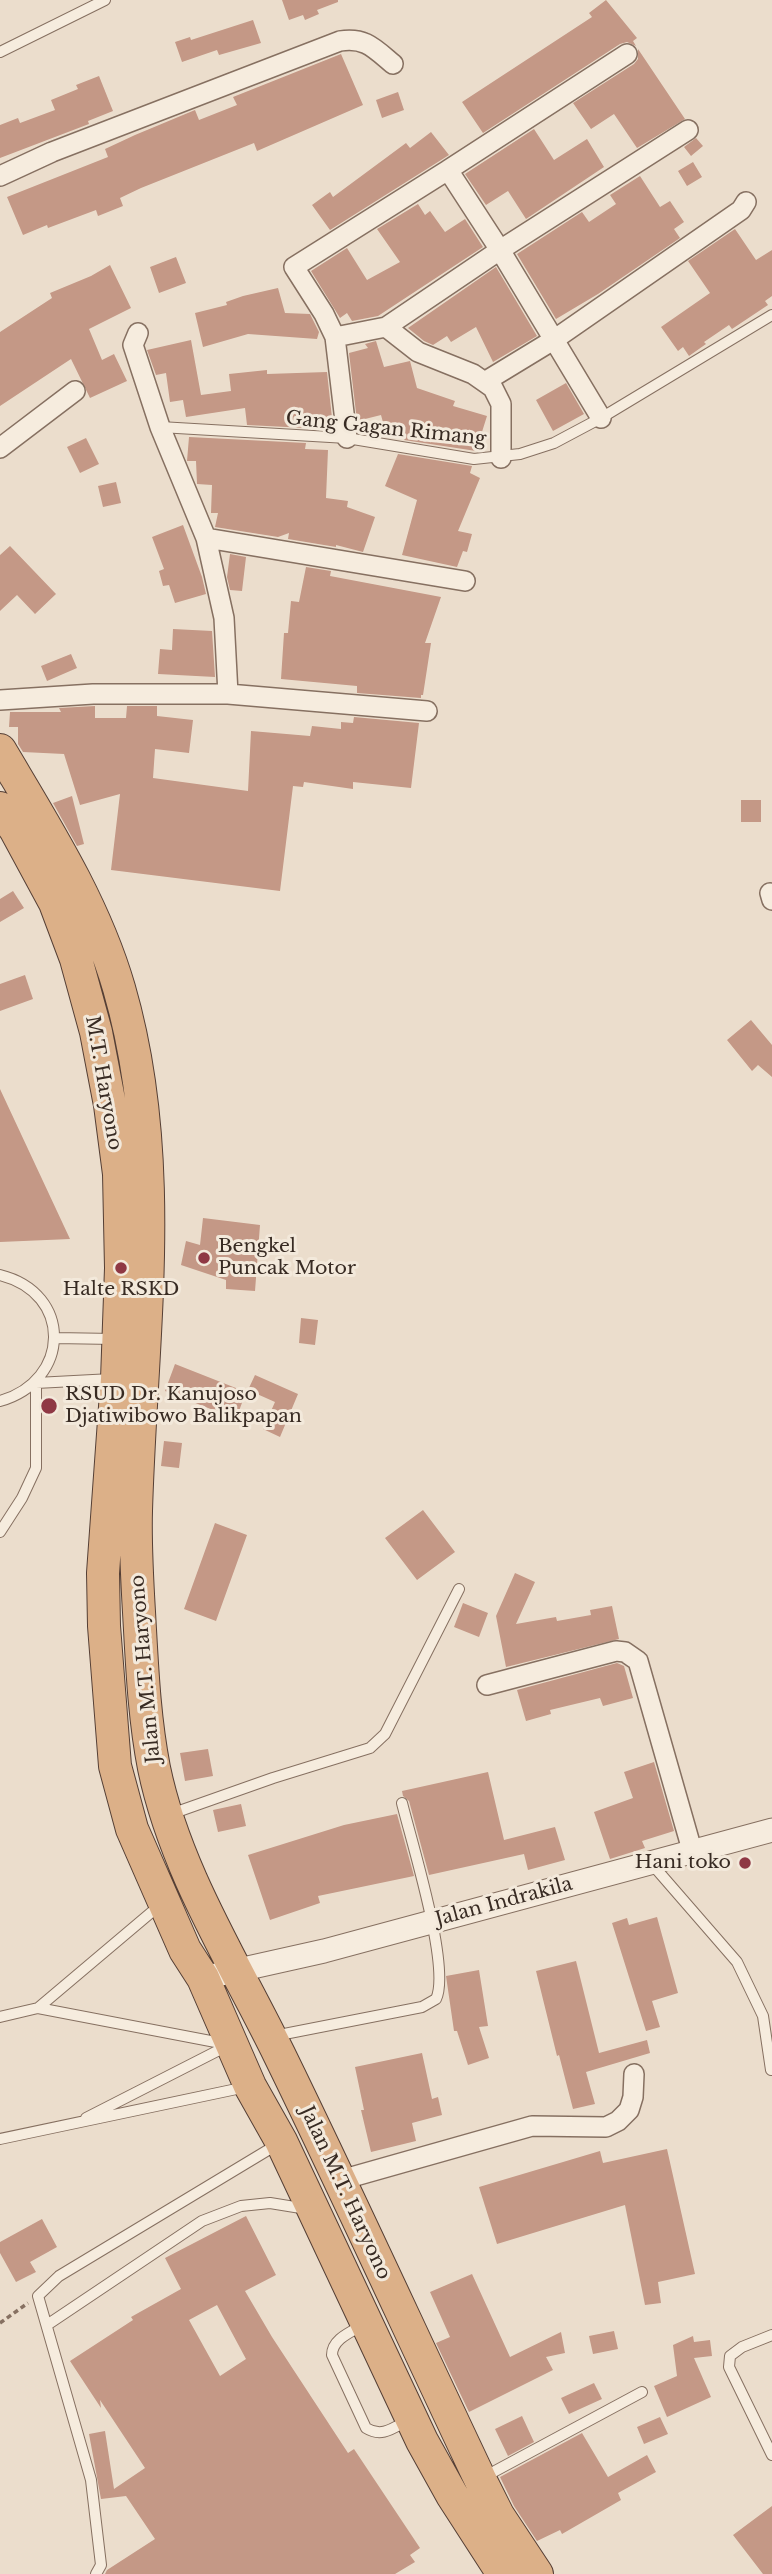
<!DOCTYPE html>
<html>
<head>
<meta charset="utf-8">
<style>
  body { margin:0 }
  canvas { display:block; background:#ebddcc }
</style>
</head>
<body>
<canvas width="772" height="2574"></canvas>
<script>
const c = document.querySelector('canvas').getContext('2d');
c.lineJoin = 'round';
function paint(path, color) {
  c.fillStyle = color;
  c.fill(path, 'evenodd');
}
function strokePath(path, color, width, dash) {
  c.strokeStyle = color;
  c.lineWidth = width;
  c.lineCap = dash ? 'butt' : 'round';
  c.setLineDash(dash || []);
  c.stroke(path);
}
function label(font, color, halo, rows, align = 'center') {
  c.font = font + ' "Libre Baskerville",serif';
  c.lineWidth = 6;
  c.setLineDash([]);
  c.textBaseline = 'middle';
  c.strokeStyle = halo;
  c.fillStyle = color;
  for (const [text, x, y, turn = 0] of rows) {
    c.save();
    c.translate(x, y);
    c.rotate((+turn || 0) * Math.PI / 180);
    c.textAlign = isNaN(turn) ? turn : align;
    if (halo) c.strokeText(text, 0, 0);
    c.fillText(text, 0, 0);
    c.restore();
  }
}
paint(new Path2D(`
  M282,0H338V2L317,10L319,14L305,20L303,15L289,20Z
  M606,0L637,38L633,41L636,46L627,42L620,44L483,133L462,102L592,17L589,13Z
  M253,20L261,43L219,55L217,50L182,62L175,42L190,37L191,40Z
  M638,49L685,119L637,148L614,114L591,129L573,103L634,64L638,59Z
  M341,54L363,105L257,151L254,143L141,188L120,198L123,206L98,216L96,210L48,228L47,225L23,235L7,197L108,157L105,149L135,135L195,110L199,120L237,105L233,97Z
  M99,76L113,111L88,121L89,124L0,158V125L18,118L20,123L55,110L51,100L78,89L76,85Z
  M398,92L404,110L382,118L376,100Z
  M534,129L554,160L587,139L604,167L526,219L508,191L486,205L465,174Z
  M431,132L449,155L330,230L312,205L330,192L333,197L406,143L410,148Z
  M696,138L703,146L691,156L684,147Z
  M693,162L702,177L687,186L678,171Z
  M640,176L660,207L670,201L684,222L674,229L680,238L598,294L556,319L517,254L582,212L589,222L616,204L610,195Z
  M418,204L425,215L430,211L445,232L465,219L483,247L378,316L352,321L347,313L340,318L311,271L347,248L367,280L400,262L377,229Z
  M735,229L756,260L772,250V296L765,301L768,305L732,329L729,325L704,342L706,344L689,356L683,347L678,351L661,327L710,293L688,261Z
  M176,257L186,283L159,293L150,267Z
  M110,265L131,308L89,329L102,360L114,354L127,381L90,398L71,359L0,406V332L52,298L50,293L91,276Z
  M496,267L537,336L493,362L476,327L451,342L447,336L433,345L424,341L408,328Z
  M278,288L285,313L310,314L319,332L317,339L248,334L203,347L195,313L227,305L226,302L243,296Z
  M191,340L201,395L231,391L229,374L267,370V374L327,372L332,418L307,419L306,428L247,425L245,408L186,417L183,400L170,402L166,373L156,375L147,350Z
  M376,341L384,367L410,361L417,388L455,401L453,406L487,416L476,451L404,440L406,435L387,437L381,415L357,421L349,353L368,348L365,344Z
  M566,383L584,414L553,431L536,400Z
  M189,437L306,443L305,449L328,450L326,498L348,501L347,507L375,517L363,552L336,545V547L288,539L289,533L278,537L215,527L218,513H211L212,485L197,484L196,461H187Z
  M86,438L99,464L80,473L67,447Z
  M398,454L472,466L470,473L480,478L458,531L472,534L467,552L463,551L457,567L402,555L417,500L385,486Z
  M116,482L121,503L103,507L98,486Z
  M183,525L202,577L206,594L175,603L169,585L163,586L159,571L164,569L152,537Z
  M10,546L56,594L35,614L17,595L0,611V555Z
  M230,554L246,557L242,591L230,590L227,577Z
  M306,567L331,571L330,576L441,597L425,643H431L423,695H421V698L357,693V686L281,679L284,633H288L291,601L299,602Z
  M173,629L212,631L215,677L158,674L160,649L172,650Z
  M71,654L77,668L47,681L41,666Z
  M95,706V718H126L127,706H157V716L193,720L189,753L155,749L153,778L248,791L251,731L310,736L312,726L341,729V722L353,723L354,717L419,723L411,788L353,782V789L304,782L303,787L293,786L280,891L111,870L120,794L80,805L64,754L23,752L18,744V727H9L10,712H61L59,708Z
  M72,796L84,844L77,846L53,803Z
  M741,800H761V822H741Z
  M13,891L24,908L0,922V899Z
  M25,975L33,999L0,1011V984Z
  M751,1020L772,1045V1077L758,1065L752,1071L727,1040Z
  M0,1089L70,1239L0,1242Z
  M203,1218L260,1225L255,1291L226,1289V1280L181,1265L186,1241L200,1245Z
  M301,1318L318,1320L315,1345L299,1343Z
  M175,1364L246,1392L236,1419L165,1391Z
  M255,1375L298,1394L280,1437L263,1429L275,1402L248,1390Z
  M164,1441L182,1443L179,1468L161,1466Z
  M423,1510L455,1552L417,1580L385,1538Z
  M215,1523L247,1535L216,1621L184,1609Z
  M515,1573L535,1582L516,1624L556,1617L557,1621L591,1615L590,1610L612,1606L619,1639L506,1667L496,1616Z
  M463,1603L488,1613L479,1637L454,1627Z
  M617,1663L624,1666L633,1698L603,1706L600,1698L550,1710L551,1714L526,1721L517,1690Z
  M208,1749L213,1776L185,1781L180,1753Z
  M654,1762L674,1831L642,1841L645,1848L610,1859L594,1812L633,1798L624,1772Z
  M488,1772L504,1840L555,1827L565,1860L528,1870L524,1854L429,1875L409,1801L403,1796L402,1791Z
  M241,1804L246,1826L218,1832L213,1810Z
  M397,1814L414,1876L318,1896L320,1903L270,1920L248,1855L344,1825Z
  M657,1917L678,1993L652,2001L660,2027L646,2031L612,1923L627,1918L629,1925Z
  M576,1961L599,2053L647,2040L650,2053L586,2072L595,2104L573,2109L559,2055L557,2056L536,1971Z
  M479,1970L488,2026L479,2027L489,2058L468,2065L457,2031H454L446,1976Z
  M422,2053L432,2099L438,2097L442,2115L412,2123L416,2141L371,2152L361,2110H364L355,2067Z
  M667,2149L695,2274L658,2282L661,2303L645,2305L625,2205L497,2244L479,2187L600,2151L603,2163Z
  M246,2216L276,2275L245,2291L272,2337L348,2453L354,2449L420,2548L410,2555L415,2562L395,2574H105L107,2570L155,2539L126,2496L101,2499L89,2434L105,2431L114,2489L145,2468L100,2400L101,2408L70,2361L133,2320L131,2317L181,2289L165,2258ZM217,2305L246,2359L220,2376L189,2320Z
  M42,2219L57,2247L30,2262L36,2272L16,2282L0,2253V2242Z
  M472,2274L510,2357L561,2332L565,2353L546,2357L553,2370L469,2412L436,2343L450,2337L430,2292Z
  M614,2331L618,2349L593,2354L589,2336Z
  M693,2336L694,2342L710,2340L712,2356L694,2358L711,2397L667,2417L654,2386L677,2376L673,2345Z
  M594,2383L602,2399L569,2414L561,2398Z
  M522,2416L534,2442L508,2456L495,2429Z
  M660,2417L668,2434L644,2444L637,2427Z
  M582,2433L608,2477L647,2455L656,2472L618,2493L621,2500L562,2534L560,2530L537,2541L514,2506L500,2477Z
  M772,2506V2574H763L733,2535Z`), '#c49886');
const service = new Path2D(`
  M0,52L105,0
  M160,427L347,438L474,459L520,454L554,443L601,418L772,315
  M0,1275C73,1293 71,1381 0,1401
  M55,1338L114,1339
  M0,1532L22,1498L36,1468V1383L112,1379
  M171,1814L273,1778L370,1748L385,1734L459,1589
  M651,1863L737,1962L763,2016L771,2070
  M38,2008L160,1905
  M0,2017L38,2008L226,2044
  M274,2036L422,2007L436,1999C451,1968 411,1840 402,1803
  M86,2118L229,2045
  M0,2139L246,2087
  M47,2325L202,2221L241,2206L270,2203L307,2209
  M363,2325C351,2332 332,2339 332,2355L366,2428C382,2438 393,2428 408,2420
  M772,2335L742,2347L730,2356L729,2367L772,2455
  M484,2477L642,2392
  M96,2574L101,2565L91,2480L38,2296L59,2276L278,2144`);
const minor = new Path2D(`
  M448,170L627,54
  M0,176L52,152L340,41C365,37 374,48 393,64
  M386,327L418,352L473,374L493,388L501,404V458
  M138,333L133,345L160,427L206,538L224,618L228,694
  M335,337L347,438
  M486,381L555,339L741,210L746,202
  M601,418L500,250L448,170L294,267L324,314L335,337L386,327L500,250L688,130
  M0,448L75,391
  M206,538L465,581
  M0,700L93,694H228L427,711
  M770,893L772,900
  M487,1685L616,1651L625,1652L638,1661L692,1850
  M341,2180L532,2126L606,2127L618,2121L629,2110L633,2097L634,2074`);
const tertiary = new Path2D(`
  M203,1978L324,1951L772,1830`);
const trunk = new Path2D(`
  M0,750C45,826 94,902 119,988C169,1160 141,1336 136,1511C135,1544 137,1578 139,1612C142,1664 144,1717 154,1768C175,1870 234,1962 279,2054C348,2195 413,2338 480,2479L498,2515L537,2574
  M0,808L15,829L55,903L76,959L96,1032L110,1105L119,1174L121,1268L117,1379L103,1573L104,1626L115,1766L132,1829L185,1950L203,1978L250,2086L281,2141L422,2441L452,2495L503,2574`);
strokePath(service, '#867061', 12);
strokePath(minor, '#867061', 22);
strokePath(tertiary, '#867061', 25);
strokePath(trunk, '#553f35', 34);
strokePath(new Path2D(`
  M0,2323L28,2303`), '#867061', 3.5, [5, 3.5]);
strokePath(service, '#f6ecde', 10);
strokePath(minor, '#f6ecde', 19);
strokePath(tertiary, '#f6ecde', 23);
strokePath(trunk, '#dcb088', 32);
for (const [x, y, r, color] of [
  [204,1258,7,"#8f3844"],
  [121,1268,7,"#8f3844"],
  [49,1406,9,"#8f3844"],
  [745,1863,7,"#8f3844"]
]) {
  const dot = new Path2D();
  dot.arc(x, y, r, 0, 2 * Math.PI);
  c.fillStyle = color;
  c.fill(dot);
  strokePath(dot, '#f3e9db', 2.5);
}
label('19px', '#382b23', '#f3e9db', [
  ["Gang Gagan Rimang",386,429,6],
  ["M.T. Haryono",103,1083,80],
  ["Jalan M.T. Haryono",146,1669,-95],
  ["Jalan Indrakila",504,1902,-15],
  ["Jalan M.T. Haryono",345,2193,65]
]);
label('19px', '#382b23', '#f3e9db', [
  ["Bengkel",218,1247],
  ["Puncak Motor",218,1269],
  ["Halte RSKD",121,1290,"center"],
  ["RSUD Dr. Kanujoso",65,1395],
  ["Djatiwibowo Balikpapan",65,1417],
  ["Hani toko",731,1863,"right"]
], 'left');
</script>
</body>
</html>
